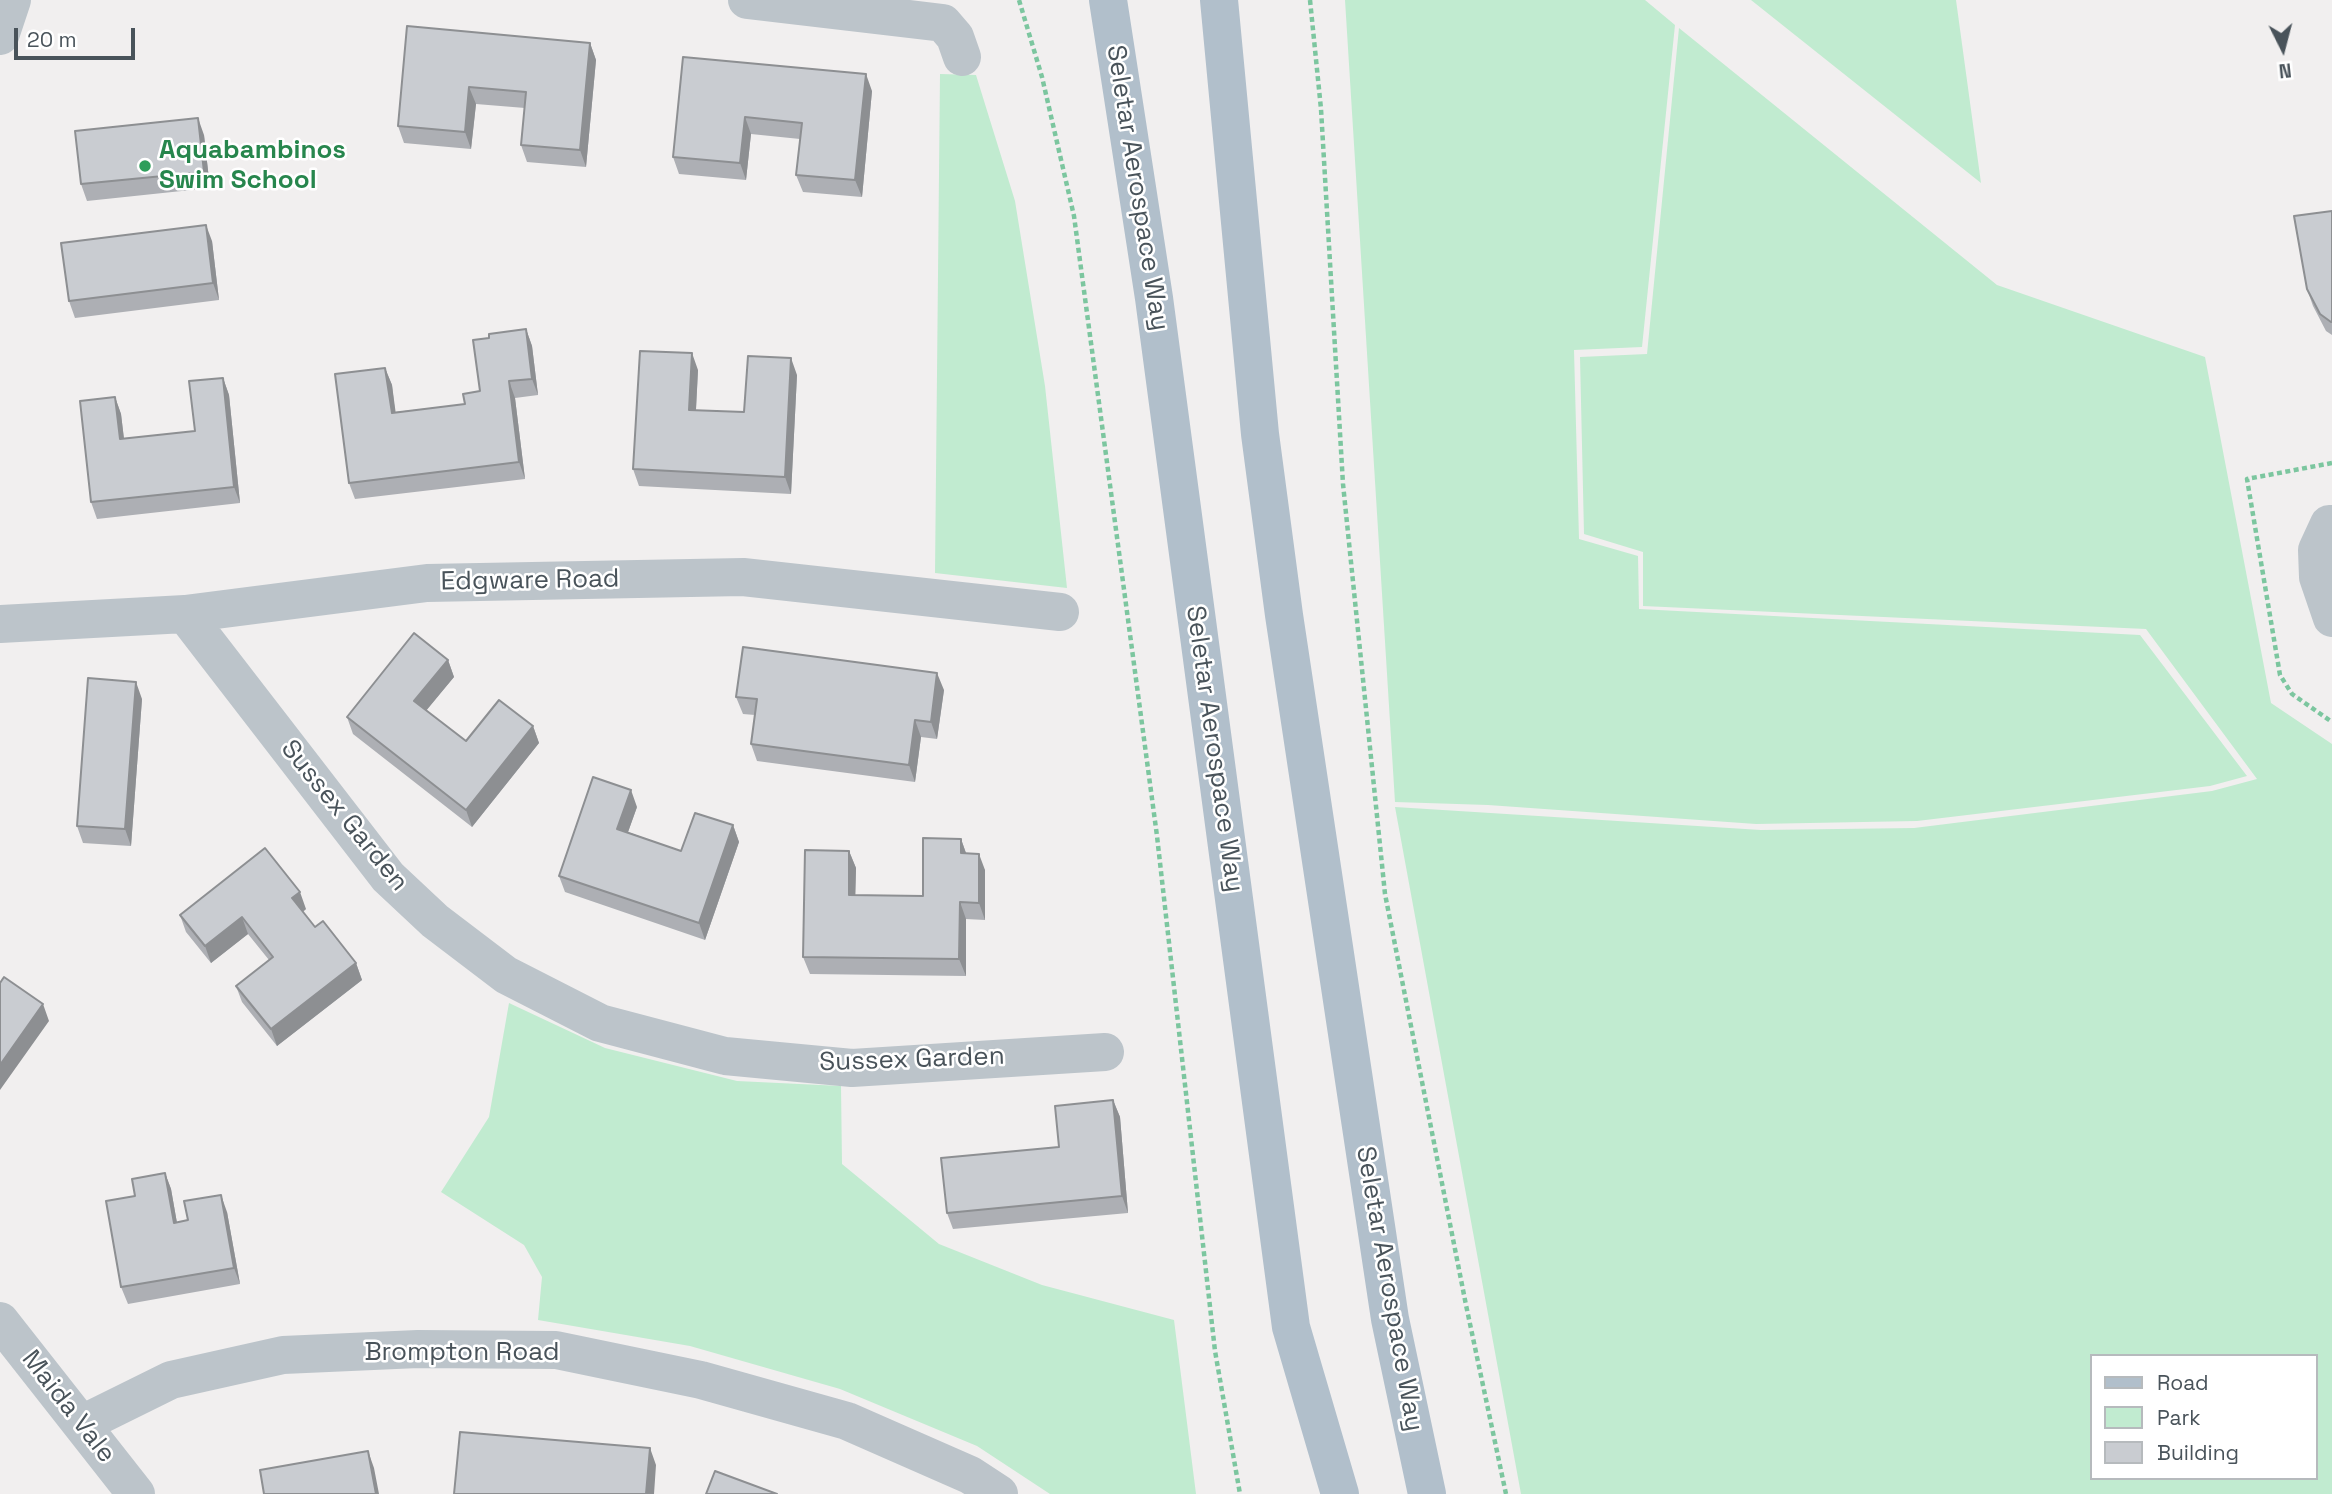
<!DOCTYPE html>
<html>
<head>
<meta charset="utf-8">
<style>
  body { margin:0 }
  #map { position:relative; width:2332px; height:1494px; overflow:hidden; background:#f1efef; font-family:"Space Grotesk",sans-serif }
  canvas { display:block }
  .legend { position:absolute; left:2090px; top:1354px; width:228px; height:126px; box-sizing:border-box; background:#fff; border:2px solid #b6babd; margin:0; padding:9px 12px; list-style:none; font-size:21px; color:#49535a }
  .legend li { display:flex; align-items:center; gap:14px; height:35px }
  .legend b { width:35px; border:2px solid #b6babd }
  .north { position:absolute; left:2248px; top:14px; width:70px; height:70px; -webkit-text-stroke:5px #fff; paint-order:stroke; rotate:174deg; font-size:19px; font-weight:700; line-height:28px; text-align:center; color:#49535a }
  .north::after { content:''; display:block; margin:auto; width:24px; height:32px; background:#49535a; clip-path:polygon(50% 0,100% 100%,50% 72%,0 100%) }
  .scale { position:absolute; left:14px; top:28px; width:121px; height:32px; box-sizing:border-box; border:4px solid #49535a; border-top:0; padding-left:9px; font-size:21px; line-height:24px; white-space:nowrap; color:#49535a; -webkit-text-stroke:5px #fff; paint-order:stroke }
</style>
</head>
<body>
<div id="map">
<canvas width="2332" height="1494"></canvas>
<ul class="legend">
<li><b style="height:9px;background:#b1bfcb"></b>Road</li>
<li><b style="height:19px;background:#c1ebd0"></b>Park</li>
<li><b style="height:19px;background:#c9ccd1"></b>Building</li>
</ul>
<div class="north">N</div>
<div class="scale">20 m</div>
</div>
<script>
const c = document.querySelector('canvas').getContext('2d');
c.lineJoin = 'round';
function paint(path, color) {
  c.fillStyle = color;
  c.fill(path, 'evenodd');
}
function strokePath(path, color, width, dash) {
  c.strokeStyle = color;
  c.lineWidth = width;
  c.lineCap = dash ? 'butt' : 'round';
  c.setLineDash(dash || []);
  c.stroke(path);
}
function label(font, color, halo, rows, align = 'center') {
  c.font = font + ' "Space Grotesk",sans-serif';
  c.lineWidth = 5;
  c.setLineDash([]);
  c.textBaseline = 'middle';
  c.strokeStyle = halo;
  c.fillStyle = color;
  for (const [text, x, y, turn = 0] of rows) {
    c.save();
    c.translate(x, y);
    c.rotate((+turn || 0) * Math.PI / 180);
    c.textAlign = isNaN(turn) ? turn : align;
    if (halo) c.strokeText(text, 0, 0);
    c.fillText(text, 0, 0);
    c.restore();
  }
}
paint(new Path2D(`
  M1345,0H1645L1675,25L1642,347L1574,350L1579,539L1638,556L1639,609L2140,635L2247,776L2210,786L1917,821L1756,824L1488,805L1395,802Z
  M1751,0H1956L1981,183Z
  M1679,28L1997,285L2205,357L2271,703L2332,744V1494H1521L1395,807L1761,830L1914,828L2212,791L2257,779L2146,629L1643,606V552L1584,534L1580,357L1647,354ZM2092,1356H2316V1478H2092Z
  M940,74L976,75L1015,201L1045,386L1067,588L935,573Z
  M509,1003L605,1048L737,1081L841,1086L842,1164L939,1244L1042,1285L1174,1320L1196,1494H1050L977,1446L840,1389L690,1346L538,1320L542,1277L524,1245L441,1192L489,1117Z`), '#c1ebd0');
strokePath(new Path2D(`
  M1019,0L1042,77L1074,216L1157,836L1215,1351L1240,1494
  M1310,0L1321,109L1343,484L1385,894L1466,1305L1506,1494
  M2332,463L2247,479L2280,675L2292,694L2332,722`), '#7cc69f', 4.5, [5, 3.5]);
strokePath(new Path2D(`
  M747,0L943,23L955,37L962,57
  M0,36L12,0
  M2332,524H2329L2317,550L2318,577L2332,618
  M185,614L388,877L435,921L506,975L600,1023L725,1056L852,1068L1105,1052
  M0,624L185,614L427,583L743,577L1060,612
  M0,1321L136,1494
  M82,1424L171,1380L283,1355L418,1349L556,1350L701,1380L847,1421L970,1475L999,1494`), '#bcc4ca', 38);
strokePath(new Path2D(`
  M1108,0L1154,298L1291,1327L1340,1494
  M1219,0L1260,434L1284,615L1390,1319L1427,1494`), '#b1bfcb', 38);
paint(new Path2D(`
  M407,26L590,43L596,60L586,167L527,162L521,145L525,108L476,104L471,149L404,143L398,126Z
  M683,57L872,91L862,197L803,192L796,175L800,139L751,134L746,180L679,174L673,157Z
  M204,135L210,188L87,201L81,184Z
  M2332,211V335L2326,331L2313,306L2307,289Z
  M212,241L219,300L75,318L69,301Z
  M526,329L532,346L538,395L515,398L525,479L355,499L349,483L385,368L392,385L395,412L465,404L480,391L489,338Z
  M698,370L696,410L744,412L797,375L791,494L639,486L633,469Z
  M223,378L229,395L240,503L97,519L91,502L115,397L121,414L124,439L195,431Z
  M448,660L454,677L426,710L466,741L533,726L539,743L472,827L353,734L347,717Z
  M944,690L937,739L921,737L915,782L757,761L751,744L755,715L743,714L736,697Z
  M142,699L131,846L83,843L77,826Z
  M637,807L628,832L681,851L733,825L739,842L705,940L565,892L559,876Z
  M961,839L966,853L985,870V920L966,919V976L810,974L803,957L849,851L856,868L855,895L923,896Z
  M306,909L303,912L315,927L356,963L362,980L277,1046L242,1002L236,986L269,960L248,934L211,963L186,932L180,915Z
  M1113,1100L1120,1117L1128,1213L953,1229L947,1213L1059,1147Z
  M165,1173L171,1189L177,1223L227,1212L240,1284L128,1304L121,1287L135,1196Z`), '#adafb4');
paint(new Path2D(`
  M590,43L596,60L586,167L580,150Z
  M866,74L872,91L862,197L855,180Z
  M469,87L476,104L471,149L465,132Z
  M745,117L751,134L746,180L740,163Z
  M198,118L204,135L210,188L204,172Z
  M206,225L212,241L219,300L213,283Z
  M526,329L532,346L538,395L532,379Z
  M692,353L698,370L695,427L689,410Z
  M791,358L797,375L791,494L785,477Z
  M385,368L392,385L398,430L392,413Z
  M223,378L229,395L240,503L234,487Z
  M509,381L515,398L525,479L519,462Z
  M115,397L121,414L126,456L120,439Z
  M448,660L454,677L421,717L414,701Z
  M937,673L944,690L937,739L931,722Z
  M136,682L142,699L131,846L125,829Z
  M915,720L921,737L915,782L909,765Z
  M533,726L539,743L472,827L466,810Z
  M631,790L637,807L623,846L617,829Z
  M733,825L739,842L705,940L699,923Z
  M961,839L967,856L961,853Z
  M849,851L856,868L855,911L849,895Z
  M979,854L985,870V920L979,903Z
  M300,892L306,909L298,915L292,898Z
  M960,902L966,919V976L959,959Z
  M242,917L248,934L211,963L205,946Z
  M356,963L362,980L277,1046L271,1029Z
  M43,1004L49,1021L0,1090V1065Z
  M1113,1100L1120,1117L1128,1213L1122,1196Z
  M165,1173L171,1189L180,1240L174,1223Z
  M221,1195L227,1212L240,1284L234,1268Z
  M650,1448L656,1465L654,1494H646Z
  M368,1451L374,1468L379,1494H376Z`), '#8d8f92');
const building = new Path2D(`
  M407,26L590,43L580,150L521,145L526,92L469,87L465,132L398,126Z
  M683,57L866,74L855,180L796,175L802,123L745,117L740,163L673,157Z
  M198,118L204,172L81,184L75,131Z
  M2332,211V322H2331L2320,314L2307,289L2294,216Z
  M206,225L213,283L69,301L61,243Z
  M526,329L532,379L509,381L519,462L349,483L335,374L385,368L392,413L465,404L463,394L480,391L473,340L489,338V334Z
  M640,351L692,353L689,410L744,412L748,356L791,358L785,477L633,469Z
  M223,378L234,487L91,502L80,401L115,397L120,439L195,431L189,381Z
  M414,633L448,660L414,701L466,741L499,700L533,726L466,810L347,717Z
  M743,647L937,673L931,722L915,720L909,765L751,744L757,699L736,697Z
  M88,678L136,682L125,829L77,826Z
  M593,777L631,790L617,829L681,851L695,813L733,825L699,923L559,876Z
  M923,838L961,839V853L979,854V903L960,902L959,959L803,957L805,850L849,851V895L923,896Z
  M265,848L300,892L292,898L315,927L323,921L356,963L271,1029L236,986L273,957L242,917L205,946L180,915Z
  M4,977L43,1004L0,1065V983Z
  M1113,1100L1122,1196L947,1213L941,1158L1059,1147L1055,1106Z
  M165,1173L174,1223L188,1220L184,1201L221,1195L234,1268L121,1287L106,1201L135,1196L132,1179Z
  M460,1432L650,1448L646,1494H454Z
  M368,1451L376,1494H264L260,1470Z
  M715,1471L777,1494H706Z`);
paint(building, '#c9ccd1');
strokePath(building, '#8d8f92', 2);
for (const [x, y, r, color] of [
  [145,166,7,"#2e9e5b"]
]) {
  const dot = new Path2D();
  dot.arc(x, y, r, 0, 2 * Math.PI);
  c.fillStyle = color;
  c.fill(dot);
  strokePath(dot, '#fff', 2.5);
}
label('bold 26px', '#27864d', '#fff', [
  ["Aquabambinos",159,151],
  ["Swim School",159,181]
], 'left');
label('26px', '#49535a', '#fff', [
  ["Seletar Aerospace Way",1137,188,81],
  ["Edgware Road",530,581,-1],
  ["Seletar Aerospace Way",1214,749,82],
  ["Sussex Garden",344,816,51],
  ["Sussex Garden",912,1060,-2],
  ["Seletar Aerospace Way",1389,1289,80],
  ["Brompton Road",462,1353],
  ["Maida Vale",68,1407,52]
]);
</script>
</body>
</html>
